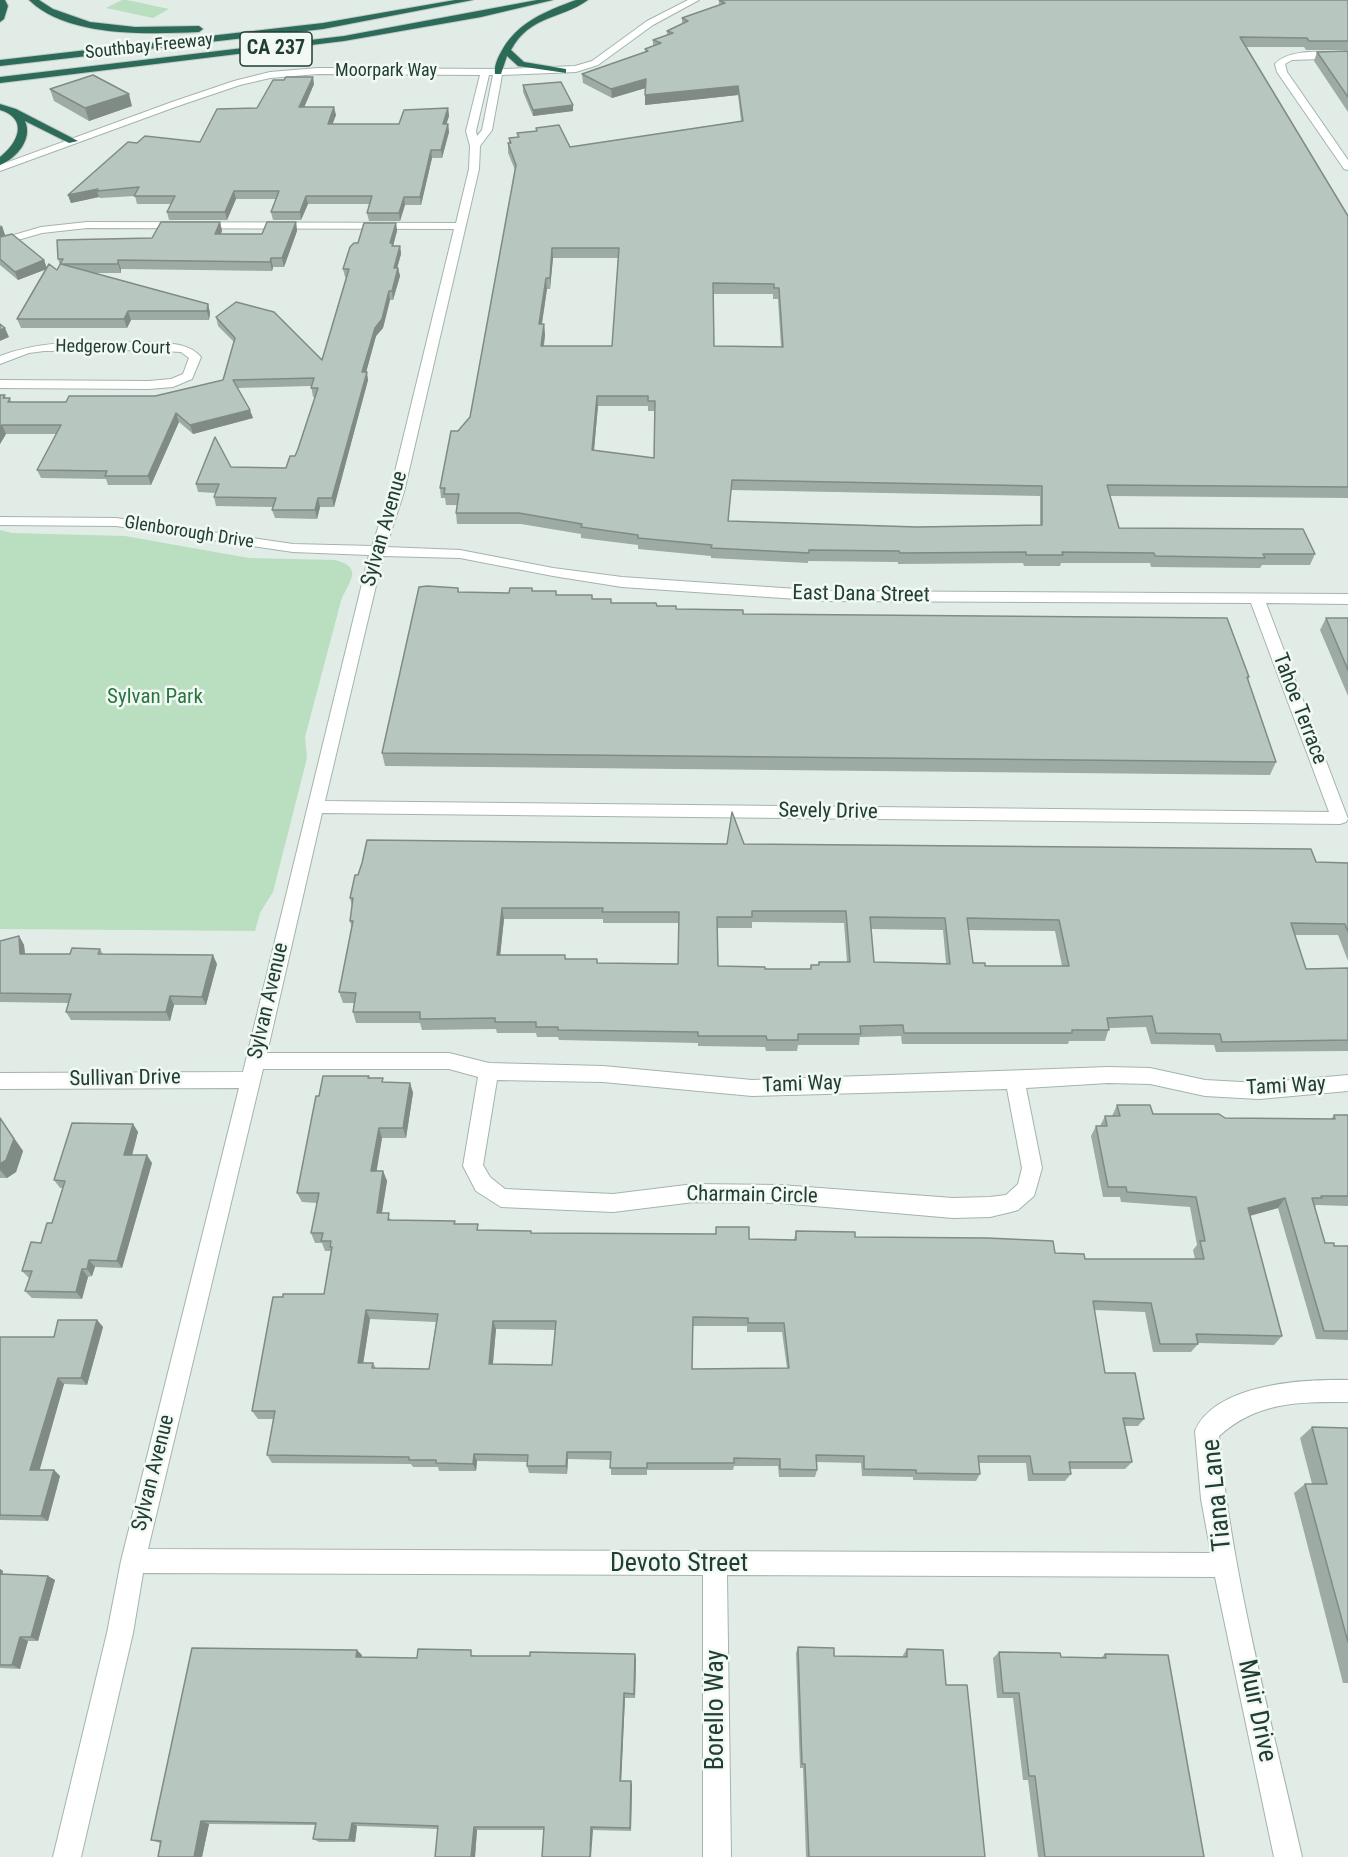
<!DOCTYPE html>
<html>
<head>
<meta charset="utf-8">
<style>
  body { margin:0 }
  canvas { display:block; background:#e1ece6 }
</style>
</head>
<body>
<canvas width="1348" height="1857"></canvas>
<script>
const c = document.querySelector('canvas').getContext('2d');
c.lineJoin = 'round';
function paint(path, color) {
  c.fillStyle = color;
  c.fill(path, 'evenodd');
}
function strokePath(path, color, width, dash) {
  c.strokeStyle = color;
  c.lineWidth = width;
  c.lineCap = dash ? 'butt' : 'round';
  c.setLineDash(dash || []);
  c.stroke(path);
}
function label(font, color, halo, rows, align = 'center') {
  c.font = font + ' "Roboto Condensed",sans-serif';
  c.lineWidth = 5;
  c.setLineDash([]);
  c.textBaseline = 'middle';
  c.strokeStyle = halo;
  c.fillStyle = color;
  for (const [text, x, y, turn = 0] of rows) {
    c.save();
    c.translate(x, y);
    c.rotate((+turn || 0) * Math.PI / 180);
    c.textAlign = isNaN(turn) ? turn : align;
    if (halo) c.strokeText(text, 0, 0);
    c.fillText(text, 0, 0);
    c.restore();
  }
}
paint(new Path2D(`
  M122,0H127L169,9L153,18L106,8Z
  M0,530L12,533L125,536L249,558L335,560C366,568 347,583 341,601L305,737L307,758L273,892L260,913L255,931L0,929Z`), '#badec0');
const minor = new Path2D(`
  M688,0H699L653,25L598,65L576,72L502,75L492,130L480,146L479,169L404,492L386,547L460,550L553,568L622,577L826,591L1348,594V604L1266,603L1348,819L1346,822L1340,824L322,813L267,1053H449L489,1063L603,1066L752,1080L1108,1067L1150,1068L1205,1080L1259,1083L1348,1075V1091L1259,1099L1205,1096L1150,1084L1108,1083L1026,1088L1042,1168L1034,1196L1018,1210L1011,1212L990,1217L953,1218L780,1203L694,1202L613,1212L501,1207L476,1191L463,1166L478,1077L449,1069H263L148,1549L1211,1553L1201,1499L1195,1431C1215,1383 1305,1379 1348,1380V1402C1299,1402 1258,1401 1219,1436C1232,1578 1271,1718 1302,1857H1274L1215,1577L727,1575L731,1857H703V1575L143,1573L133,1633L81,1857H53L107,1633L121,1561L239,1088L0,1089V1073L243,1072L369,555L293,552L116,526L0,525V517L116,518L293,544L372,546L390,492L454,229L87,228L42,233L0,245V239L41,227L87,222L456,223L469,169L470,146L466,131L480,75L318,74L270,78L240,85L178,106L0,171V165L172,102L234,81L270,72L318,68L505,69L575,66L592,61L647,21ZM489,75H493L482,130L477,136L476,131ZM383,556L460,558L553,576L622,587L826,601L1251,603L1329,812L325,801ZM497,1080L603,1082L752,1096L1007,1089L1022,1168L1018,1184L1006,1195L990,1197L953,1198L780,1185L694,1184L613,1194L505,1189L490,1177L483,1165Z
  M1348,52V58L1292,60L1285,64L1287,72L1348,160V170L1344,169L1277,72L1275,64C1290,47 1327,53 1348,52Z
  M145,342C165,344 187,341 201,357L192,379L173,387L149,389L0,388V380L149,381L171,379L183,374L189,358L181,352L145,350L44,351L29,353L0,364V356C46,338 96,343 145,342Z`);
const highway = new Path2D(`
  M0,0H5L8,6L4,19L0,22Z
  M29,0H39L53,9L90,22L135,27L199,26L203,29L199,32C148,34 68,38 29,0Z
  M455,0H473L323,29L0,66V60L323,23Z
  M537,0H553L481,17L344,41L0,83V77L344,36Z
  M576,0H588C562,19 530,15 511,50L524,62L566,69V73L518,66L507,56L501,74H495C494,67 497,59 501,52C517,22 546,11 576,0Z
  M0,104L16,109L78,141L69,143L25,121C33,139 17,158 0,165V157C18,143 29,119 0,110Z`);
strokePath(minor, '#a4b4ad', 2);
strokePath(highway, '#c1c9c6', 2);
paint(minor, '#fff');
paint(highway, '#2c6b58');
paint(new Path2D(`
  M719,0H1348V50H1306L1304,47H1246L1348,216V555V498L1110,496L1119,528L1315,554L1310,565H1262L1260,568L1151,567L1150,563H1061L1060,566H1024L1023,563L898,564V562L808,561V563L711,558V556L638,549V545L581,538V534L521,524H457L456,513L457,505H446L445,498H441L440,488L458,431L470,417L515,170L508,153V143H509V138L518,137L517,133L536,131V128L570,147L741,121L738,95L645,105V88L612,98L583,83L582,74L645,52V49L653,46V40L667,35V31L682,24V18L719,6ZM553,258H618L612,346H544L545,335L544,324H542L547,289H550ZM713,294H773V299H778L781,347L714,346ZM598,406H648V411H655L654,458L594,450ZM731,490L1040,496V525L917,527L728,521Z
  M1348,51V112L1314,61L1317,52Z
  M314,84L304,107L336,115L332,124H399L448,108L449,116L446,124H448L449,132L442,158H432L421,205H405L400,221H369L367,213L370,204H308L301,220H273L271,212L276,199H236L227,220H169L167,212L171,204H137L135,196L100,198L99,197L71,203L68,195L137,143L200,142L257,108Z
  M523,85L573,111L533,116L523,92Z
  M50,89L132,106L89,121L54,101Z
  M220,222L222,231L221,234H262L296,222L297,231L284,267H273L272,271L121,269V273H94L208,304L210,313L209,320H131L127,328H21L17,319L46,269L18,280L0,265V225L2,226L5,235L0,237L44,260L47,268L57,270L60,265L58,259L152,238Z
  M396,223L397,231L393,246H400L401,254L397,268H398L400,276L393,300H390L383,328L376,336L366,372L368,380L334,507H320L317,519L275,518L272,510L273,507L216,506L214,497L216,493L198,492L196,484L231,467L286,468L295,456L315,397H313L311,386L238,388L253,418L193,434L179,422L151,485H108L106,479L41,478L37,470L57,434H6L0,444V395L7,398H10L11,402H66L155,396L223,380L234,342L218,326L216,317L322,360L346,278L345,277L343,269L358,243Z
  M458,588L459,592L509,593L532,588L533,591L557,595L592,599L611,603L657,606L676,609L743,614L1249,677L1248,680L1276,762L1270,775L385,766L382,753Z
  M1326,618H1348V696L1320,630Z
  M744,844L1348,863V961L1338,935H1295L1306,969L1348,968V1051L1216,1052L1214,1045L1151,1044L1146,1027L1109,1028L1105,1041H1069L1068,1044H902L901,1036L860,1037L859,1045H798L797,1051H766L765,1047L698,1046V1043L559,1040L558,1037H537L536,1033H497L496,1029L422,1030L420,1023H356L353,1012L354,1003H343L339,992L352,928L350,921L352,906L350,898ZM504,919H603V923H679L678,964L598,963L566,959L500,955ZM752,922L844,923L847,962H819L818,965H811L810,969H765L718,966L717,928H752ZM871,929L943,930L946,963L874,962ZM968,930L1055,931L1062,966H985L973,963Z
  M19,936L24,945L25,954H70L100,949L103,954L217,964L206,1005H174L170,1021L71,1020L66,1012L69,1003L0,1002V941Z
  M369,1078L384,1082L410,1083L413,1093L406,1138H382L376,1171H383L387,1181L382,1213L392,1220L455,1224L480,1230L532,1233L749,1239L794,1240L796,1231L855,1237L1055,1253L1085,1259H1195L1193,1250L1197,1245L1190,1207L1121,1202L1120,1197H1103L1091,1136L1096,1126H1100L1105,1116H1112L1117,1105L1153,1114L1225,1118L1331,1119L1334,1115H1348V1206L1316,1205L1315,1207L1325,1243L1334,1246H1348V1340L1316,1339L1278,1208L1250,1216L1282,1336L1274,1345L1198,1343V1344L1191,1352H1153L1145,1312L1094,1310L1105,1373L1144,1419L1138,1426H1125L1132,1462L1125,1469H1070L1071,1474L1065,1481H1028L1026,1463H979L980,1474L976,1481L913,1480V1477L862,1476L861,1463L816,1462L817,1470L815,1477H779L778,1466H734L733,1470H647V1475H611V1460L568,1459L567,1474L529,1473L527,1466V1462L477,1461L476,1471H439L438,1467H413L411,1464L272,1463L267,1455L274,1419H258L252,1411L324,1294L331,1251H325L322,1243H315L311,1233L317,1203L302,1202L297,1193L319,1096ZM370,1319L436,1322L429,1369L376,1368L373,1363H363ZM693,1326H747V1332H782L787,1368L692,1369ZM496,1329L555,1330L552,1365L493,1364Z
  M0,1118L23,1151L16,1172L7,1178H0Z
  M133,1124L138,1132L132,1155L152,1163L122,1268L95,1267L92,1276L88,1277L82,1299L32,1298L25,1291L29,1278L22,1271L41,1243L52,1223L63,1188H60L54,1180Z
  M97,1320L103,1327L87,1385L64,1384L39,1470H54L60,1476L48,1521L0,1520V1338L54,1337Z
  M1312,1427L1348,1428V1683H1343L1294,1493L1305,1484H1312L1300,1438Z
  M0,1569L3,1571L2,1575L48,1576L55,1580L38,1641H28L20,1669L0,1668Z
  M798,1647L834,1656L903,1657V1655L907,1649L946,1685L985,1857H806L803,1768H800L796,1653Z
  M999,1652L1061,1657L1101,1658L1105,1654L1204,1857H1038L1028,1780H1023L1013,1698H997L993,1658Z
  M362,1655V1657L417,1658L475,1655L474,1656L636,1659L635,1698H625L621,1781L632,1785L631,1831L593,1830H477L475,1857H435L438,1829L357,1826L355,1842H319L313,1839L316,1825L209,1824L202,1857H158L160,1843L151,1840Z`), '#9daba4');
paint(new Path2D(`
  M313,77L314,84L301,115L299,107Z
  M646,79V88L612,98L611,89Z
  M738,86V95L645,105V95Z
  M129,94L132,106L89,121L85,108Z
  M573,105V111L533,116V110Z
  M334,107L336,115L330,131L328,124Z
  M448,108L449,116L444,132L443,124Z
  M448,124L449,132L442,158L441,150Z
  M431,150L432,158L421,205L420,197Z
  M98,189L97,191L99,197L71,203L68,195Z
  M234,191L236,199L227,220L225,212Z
  M306,196L308,204L301,220L300,212Z
  M404,197L405,205L400,221L399,213Z
  M220,222L222,231L217,243L215,234Z
  M296,222L297,231L284,267L282,258Z
  M396,223L397,231L393,246L394,251L390,243Z
  M2,226L5,235L0,237V227Z
  M400,246L401,254L395,276L394,268Z
  M552,248L553,258L550,289V278Z
  M271,258L273,267L272,271L270,262Z
  M44,260L47,269L18,280L15,272Z
  M118,260L121,269V273L118,264Z
  M398,268L400,276L393,300L392,291Z
  M546,278L547,289L540,335L539,324Z
  M389,291L390,300L383,328L376,336L364,380L362,372L375,328Z
  M208,304L210,313L209,320L207,311Z
  M128,311L131,320L127,328L124,319Z
  M544,324L545,335L542,356L541,346Z
  M5,328L9,337L0,341V330Z
  M367,372L368,380L334,507L332,498Z
  M597,396L598,406L593,461L592,450Z
  M250,410L253,418L193,434L190,425Z
  M176,413L179,422L151,485L148,476Z
  M2,425L6,434L0,444V428Z
  M318,498L320,507L317,519L315,510Z
  M502,908L504,919L499,966L497,955Z
  M19,936L24,945L26,963L20,954Z
  M213,955L217,964L206,1005L202,997Z
  M170,996L174,1005L170,1021L166,1012Z
  M410,1083L413,1093L406,1138L403,1128Z
  M0,1118L23,1151L16,1172L7,1178L0,1170Z
  M133,1124L138,1132L130,1163L124,1155Z
  M379,1128L382,1138L375,1181L371,1171Z
  M147,1155L152,1163L122,1268L117,1261Z
  M383,1171L387,1181L380,1223L377,1213Z
  M1285,1198L1278,1208L1241,1218L1248,1208Z
  M89,1260L95,1267L92,1276L87,1269Z
  M82,1269L88,1277L82,1299L76,1292Z
  M366,1310L370,1319L362,1371L358,1363Z
  M97,1320L103,1327L87,1385L81,1378Z
  M493,1321L496,1329L492,1372L489,1364Z
  M58,1378L64,1384L38,1476L30,1470Z
  M567,1452L568,1459L567,1474L566,1466Z
  M474,1454L477,1461L476,1471L473,1464Z
  M54,1470L60,1476L48,1521L41,1516Z
  M0,1569L3,1571L1,1579H0Z
  M48,1576L55,1580L38,1641L31,1637Z
  M20,1637L28,1641L20,1669L12,1665Z
  M357,1650L362,1655L361,1663L356,1657Z
  M635,1654L636,1659L635,1698L634,1694Z
  M624,1693L625,1698L621,1785L620,1781Z
  M631,1781L632,1785L631,1831L630,1828Z
  M201,1821L209,1824L202,1857H194Z
  M352,1823L357,1826L355,1842L349,1840Z
  M474,1827L477,1830L475,1857H471Z
  M591,1827L593,1830L591,1857H590Z`), '#808b86');
const building = new Path2D(`
  M719,0H1348V41H1309L1307,38L1240,37L1348,216V487L1107,485L1119,528L1303,529L1315,554H1263L1265,558L1155,556L1154,553L1062,552L1063,555H1026V552L900,553L899,551L809,550V553L711,548L712,545L638,538V535L581,527L582,524L519,513H456L459,494H444L445,488H440L451,431H458L470,417L516,165L508,143H511L509,138L519,137L517,133L537,131L536,128L559,125L570,147L743,121L738,86L645,95L646,79L611,89L582,74L648,51L645,49L661,43L653,40L673,33L667,31L688,21L682,18L725,3ZM552,248H619L612,346H541L544,324H539L546,278H550ZM713,283L774,284V288H779L783,347L714,346ZM597,396H648V401H655L654,458L592,450ZM732,480L1042,486V525L917,527L728,521Z
  M1348,51V97L1317,52Z
  M93,75L129,94L85,108L50,89Z
  M286,77H313L299,107H334L328,124H399L404,110L448,108L443,124H448L441,150H431L420,197H404L399,213H367L372,196H306L300,212H271L279,191H234L225,212H167L175,196H134L139,187L97,191L98,189L68,195L128,142L137,143L145,136L200,142L217,109L257,108L273,80H284Z
  M561,82L573,105L533,110L523,85Z
  M161,222H220L215,234H262L267,222H296L282,258H271L270,262L118,260V264H61L208,304L207,311H128L124,319H17L49,264L57,270L63,259H58L57,240L152,238Z
  M364,223H396L390,243H393L392,246H400L394,268H398L392,291H389L382,319L375,328L362,372H367L332,498H318L315,510H272L276,498L214,497L219,484H196L215,437L231,467L286,468L290,456H295L298,449L318,388H311L314,378L233,380L250,410L190,425L176,413L148,476H105L107,471L37,470L61,425H2L0,428V395H5L3,398H10L8,402H66L69,396H155L223,380L235,338L216,317L236,302L274,312L322,360L349,269H343L350,247L354,243H358Z
  M12,234L44,260L15,272L0,259V237Z
  M0,324L5,328L0,330Z
  M427,586L458,588V592L509,593L510,588H532V591H556V595H592V599H611V603H656L657,606H676V609L743,610V614L1227,618L1249,677H1247L1276,762L382,753L419,587Z
  M1326,618H1348V670Z
  M732,812L744,844L1311,849L1316,862L1348,863V932L1345,924L1291,923L1306,969L1348,968V1040L1222,1042L1220,1034L1156,1033L1152,1016L1107,1018L1109,1030H1072V1033H904L903,1025L860,1026L861,1034H798V1040H767L766,1036H698V1032L558,1030V1027H536V1022H495V1018L420,1019V1012H353L356,993L339,992L353,921H350L353,898H350L355,875H358L362,863L367,840L727,844ZM502,908H603L602,912H679L678,964L597,963V959H565V955H497ZM752,911H846L850,962H819V965H811V969H765V967L718,966L717,917H752ZM870,917L945,918L950,964L874,962ZM967,918L1059,920L1069,966H985V963H973Z
  M19,936L20,954H70L72,948L100,949L98,954L213,955L202,997L170,996L166,1012H66L71,994L0,993V941Z
  M323,1076H369L368,1078H383L382,1082L410,1083L403,1128H379L371,1171H383L377,1213H389L388,1220L455,1221L454,1224H478L477,1230L531,1231V1233L716,1234V1227H749V1239L796,1240V1231L855,1232V1237L987,1238L1053,1241L1055,1253L1084,1254L1085,1259H1204L1200,1241H1205L1196,1197L1127,1192L1126,1187H1108L1096,1126H1107L1105,1116H1120L1117,1105H1150L1153,1114H1219L1225,1118L1335,1119L1334,1115H1348V1196H1321L1322,1198H1312L1325,1243H1334V1246H1348V1331H1324L1285,1198L1248,1208L1282,1336L1196,1334L1198,1344H1160L1151,1303L1093,1301L1105,1373H1135L1144,1419L1123,1418L1132,1462H1069L1071,1474H1033L1030,1456H978L980,1474L916,1473V1470L864,1469V1456L816,1455L817,1470L780,1469V1459L734,1458V1463H647V1468H610L611,1452H567L566,1466H527L528,1455L474,1454L473,1464L436,1463V1460H409V1457L267,1455L275,1411H252L273,1297H283V1294H324L332,1247H330L331,1241H321L323,1233H311L319,1193H297L316,1096H319ZM366,1310L438,1314L429,1369L372,1368L373,1363H358ZM693,1317L748,1318V1323H784L789,1368L692,1369ZM493,1321H556L552,1365L489,1364Z
  M0,1118L14,1139L6,1160L0,1164Z
  M72,1123L133,1124L124,1155H147L117,1261L89,1260L87,1269H82L76,1292L25,1291L32,1271H22L31,1242L41,1243L47,1223H52L65,1181L54,1180Z
  M58,1320H97L81,1378H58L30,1470H54L41,1516L0,1515V1337H54Z
  M1312,1427L1348,1428V1642L1305,1484H1327Z
  M0,1574L48,1576L31,1637H20L12,1665H0Z
  M798,1647L834,1648V1656L907,1657V1649L943,1650L946,1685H967L985,1857H809L805,1764H802Z
  M192,1648L357,1650L356,1657L417,1658L418,1649L471,1650V1656H530V1652L635,1654L634,1694L624,1693L620,1781H631L630,1828L591,1827L590,1857H542L544,1827H474L471,1857H435L438,1826L352,1823L349,1840L313,1839L316,1823L201,1821L194,1857H158L161,1841L151,1840Z
  M999,1652L1060,1653L1061,1657L1106,1658L1105,1654L1168,1655L1204,1857H1045L1035,1776H1029L1019,1693H1003Z`);
paint(building, '#b7c7bf');
strokePath(building, '#808b86', 1.5);
label('18px', '#213e33', '#f2f9f5', [
  ["Southbay Freeway",149,47,-6],
  ["Moorpark Way",386,71],
  ["Hedgerow Court",113,348,1],
  ["Glenborough Drive",189,533,9]
]);
for (const [x, y, w] of [
  [276,49,72]
]) {
  const box = new Path2D();
  box.roundRect(x - w / 2, y - 17, w, 34, 4.5);
  c.fillStyle = '#f2f9f5';
  c.fill(box);
  strokePath(box, '#213e33', 1.5);
}
label('bold 20px', '#213e33', null, [
  ["CA 237",276,49]
]);
label('21px', '#213e33', '#f2f9f5', [
  ["Sylvan Avenue",385,529,-74],
  ["East Dana Street",861,595,1],
  ["Tahoe Terrace",1299,709,69],
  ["Sevely Drive",828,812,1],
  ["Sylvan Avenue",269,1001,-77],
  ["Sullivan Drive",125,1079,-1],
  ["Tami Way",802,1085,-2],
  ["Tami Way",1286,1087,-3],
  ["Charmain Circle",752,1196,1],
  ["Sylvan Avenue",154,1473,-76]
]);
label('21px', '#2a7641', '#f2f9f5', [
  ["Sylvan Park",155,698]
]);
label('26px', '#213e33', '#f2f9f5', [
  ["Tiana Lane",1218,1495,-96],
  ["Devoto Street",679,1564],
  ["Borello Way",716,1710,-90],
  ["Muir Drive",1256,1711,78]
]);
</script>
</body>
</html>
